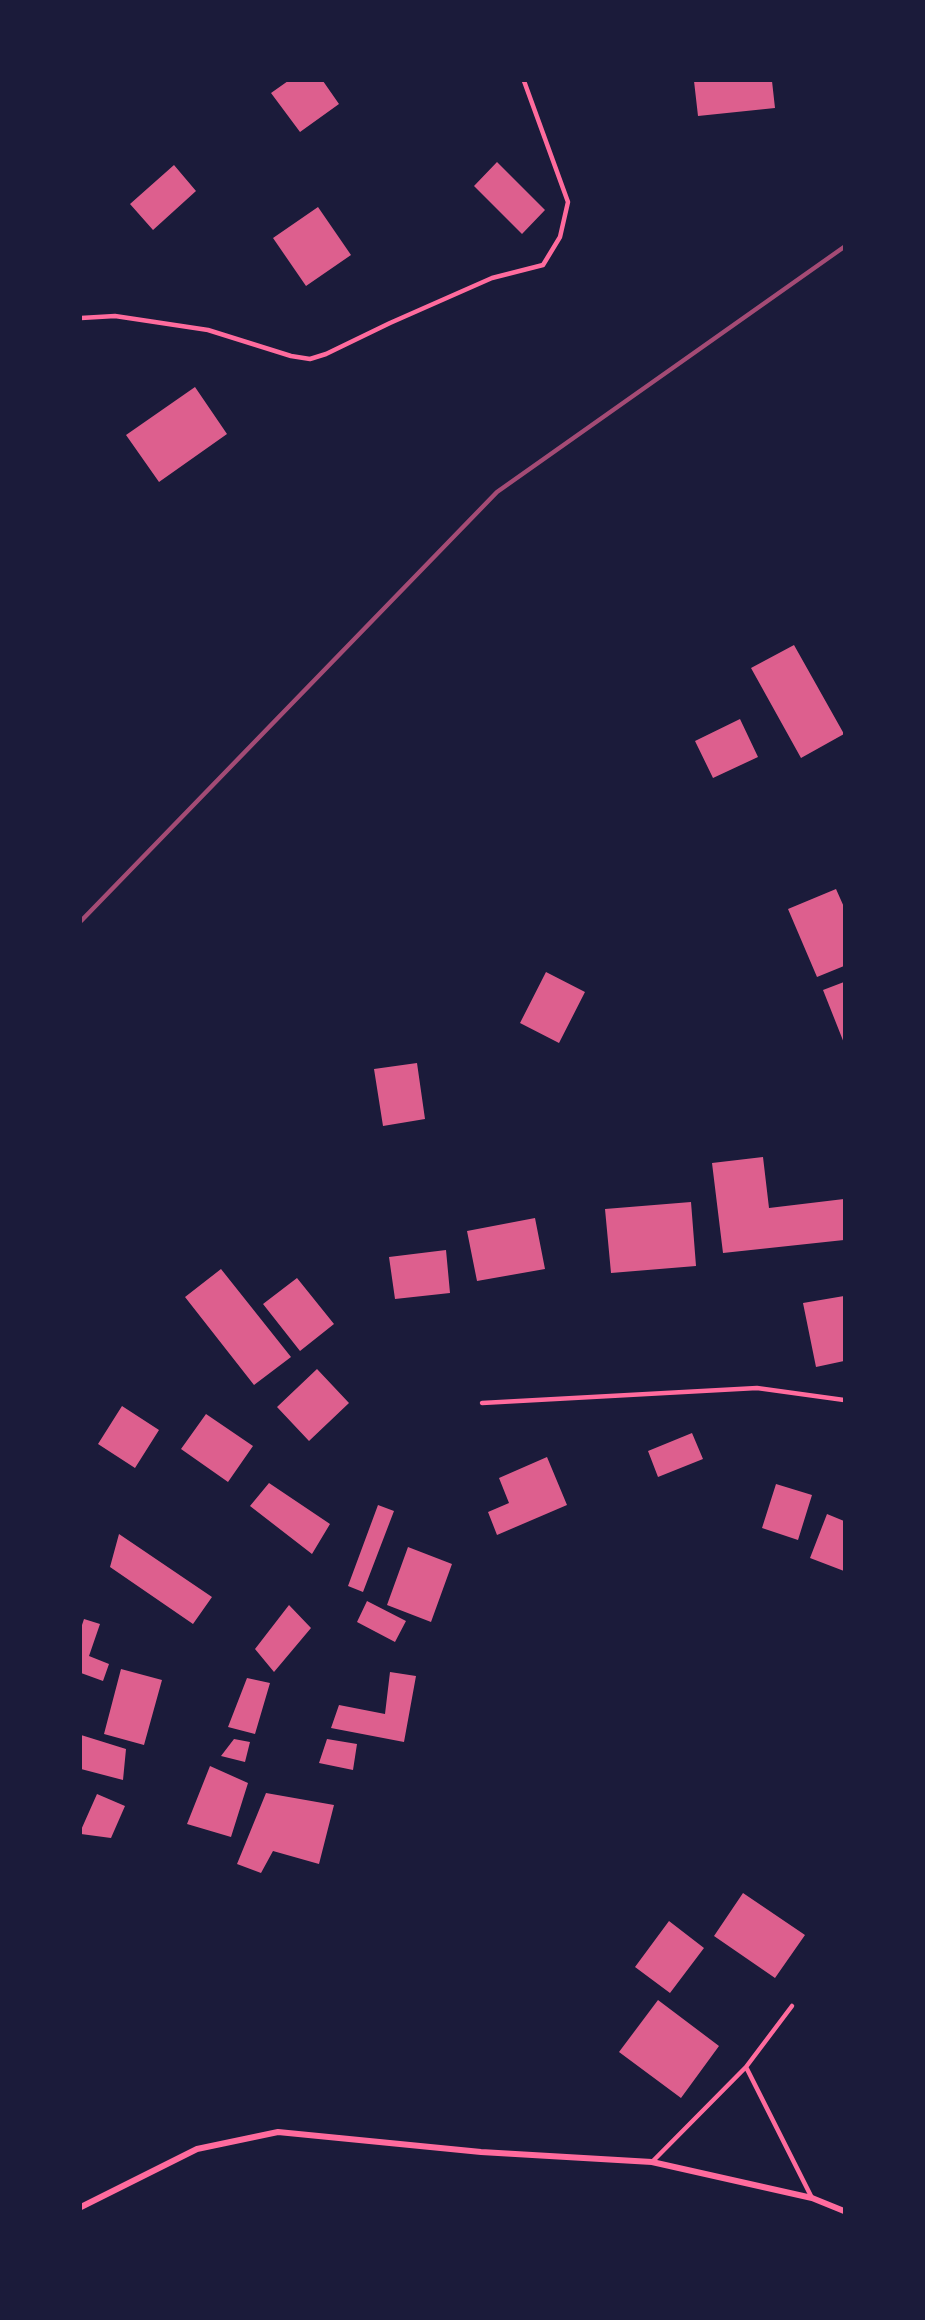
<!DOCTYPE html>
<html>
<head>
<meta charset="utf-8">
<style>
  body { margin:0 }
  #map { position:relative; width:925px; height:2320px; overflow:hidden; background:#1b1b3a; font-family:Overpass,sans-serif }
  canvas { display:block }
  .frame { position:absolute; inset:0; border:82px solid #1b1b3a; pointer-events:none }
</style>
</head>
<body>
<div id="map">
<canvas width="925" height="2320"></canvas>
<div class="frame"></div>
</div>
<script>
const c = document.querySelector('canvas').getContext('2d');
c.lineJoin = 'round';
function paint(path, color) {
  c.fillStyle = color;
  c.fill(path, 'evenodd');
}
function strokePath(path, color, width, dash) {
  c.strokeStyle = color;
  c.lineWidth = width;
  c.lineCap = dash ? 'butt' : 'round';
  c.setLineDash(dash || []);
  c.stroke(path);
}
paint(new Path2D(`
  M288,81H323L339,104L300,132L271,93Z
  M694,81H772L775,108L698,116Z
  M497,162L545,210L522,234L474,186Z
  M174,165L196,191L153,230L130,204Z
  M318,207L351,255L306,286L273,238Z
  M195,387L227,434L159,482L126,435Z
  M794,645L844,734L801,758L751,668Z
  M740,719L758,757L713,778L695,741Z
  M836,889L844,907V966L817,977L788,909Z
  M546,972L585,992L559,1043L520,1023Z
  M844,982V1043L823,990Z
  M417,1063L425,1119L383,1126L374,1069Z
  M763,1157L769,1208L844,1199V1240L723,1253L712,1163Z
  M691,1202L696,1266L611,1273L605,1209Z
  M535,1218L545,1269L477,1281L467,1231Z
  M446,1250L450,1293L395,1299L389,1257Z
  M221,1269L291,1357L254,1385L185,1297Z
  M297,1278L334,1324L300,1351L263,1304Z
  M844,1296V1361L816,1367L803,1303Z
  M317,1369L349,1403L309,1441L277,1407Z
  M122,1406L159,1430L135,1468L98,1444Z
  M206,1414L253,1446L228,1482L181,1449Z
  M692,1433L703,1459L658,1477L648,1451Z
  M547,1457L567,1505L497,1535L488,1512L509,1503L499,1478Z
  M269,1483L330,1524L312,1554L250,1506Z
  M776,1484L812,1495L798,1540L762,1528Z
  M378,1505L394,1511L363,1592L348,1586Z
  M827,1514L844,1521V1571L810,1558Z
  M119,1534L212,1597L193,1624L110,1567Z
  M408,1547L452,1564L431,1622L387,1605Z
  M367,1601L406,1621L395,1642L357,1622Z
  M289,1605L311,1628L274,1672L255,1649Z
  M84,1619L100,1624L89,1656L109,1664L103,1681L81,1673V1628Z
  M121,1669L162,1680L144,1745L104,1734Z
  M390,1672L416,1676L404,1742L331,1728L339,1705L385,1714Z
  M247,1678L270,1683L255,1734L228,1727Z
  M81,1735L126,1749L123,1780L81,1769Z
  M234,1739L250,1742L245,1762L221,1756Z
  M327,1739L357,1744L353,1770L319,1763Z
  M210,1766L248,1783L231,1837L187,1824Z
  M266,1793L334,1805L319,1864L273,1851L261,1873L237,1864Z
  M97,1794L125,1806L111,1838L81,1834V1830Z
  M743,1893L805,1935L775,1978L714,1936Z
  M669,1921L704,1948L670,1993L635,1967Z
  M658,2000L719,2046L681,2098L619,2052Z`), '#dd5f8e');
strokePath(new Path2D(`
  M81,318L115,316L208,330L291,356L310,359L326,354L390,323L492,278L543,265L560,237L568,202L524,81
  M482,1403L757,1388L844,1400
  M746,2067L812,2198
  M652,2162L746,2067L792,2006`), '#ff6b9d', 4.5);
strokePath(new Path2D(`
  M81,2207L197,2149L278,2132L481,2152L652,2162L812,2198L844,2211`), '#ff6b9d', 6);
strokePath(new Path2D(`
  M81,921L497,492L844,247`), '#a44b75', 4.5);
</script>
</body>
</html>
